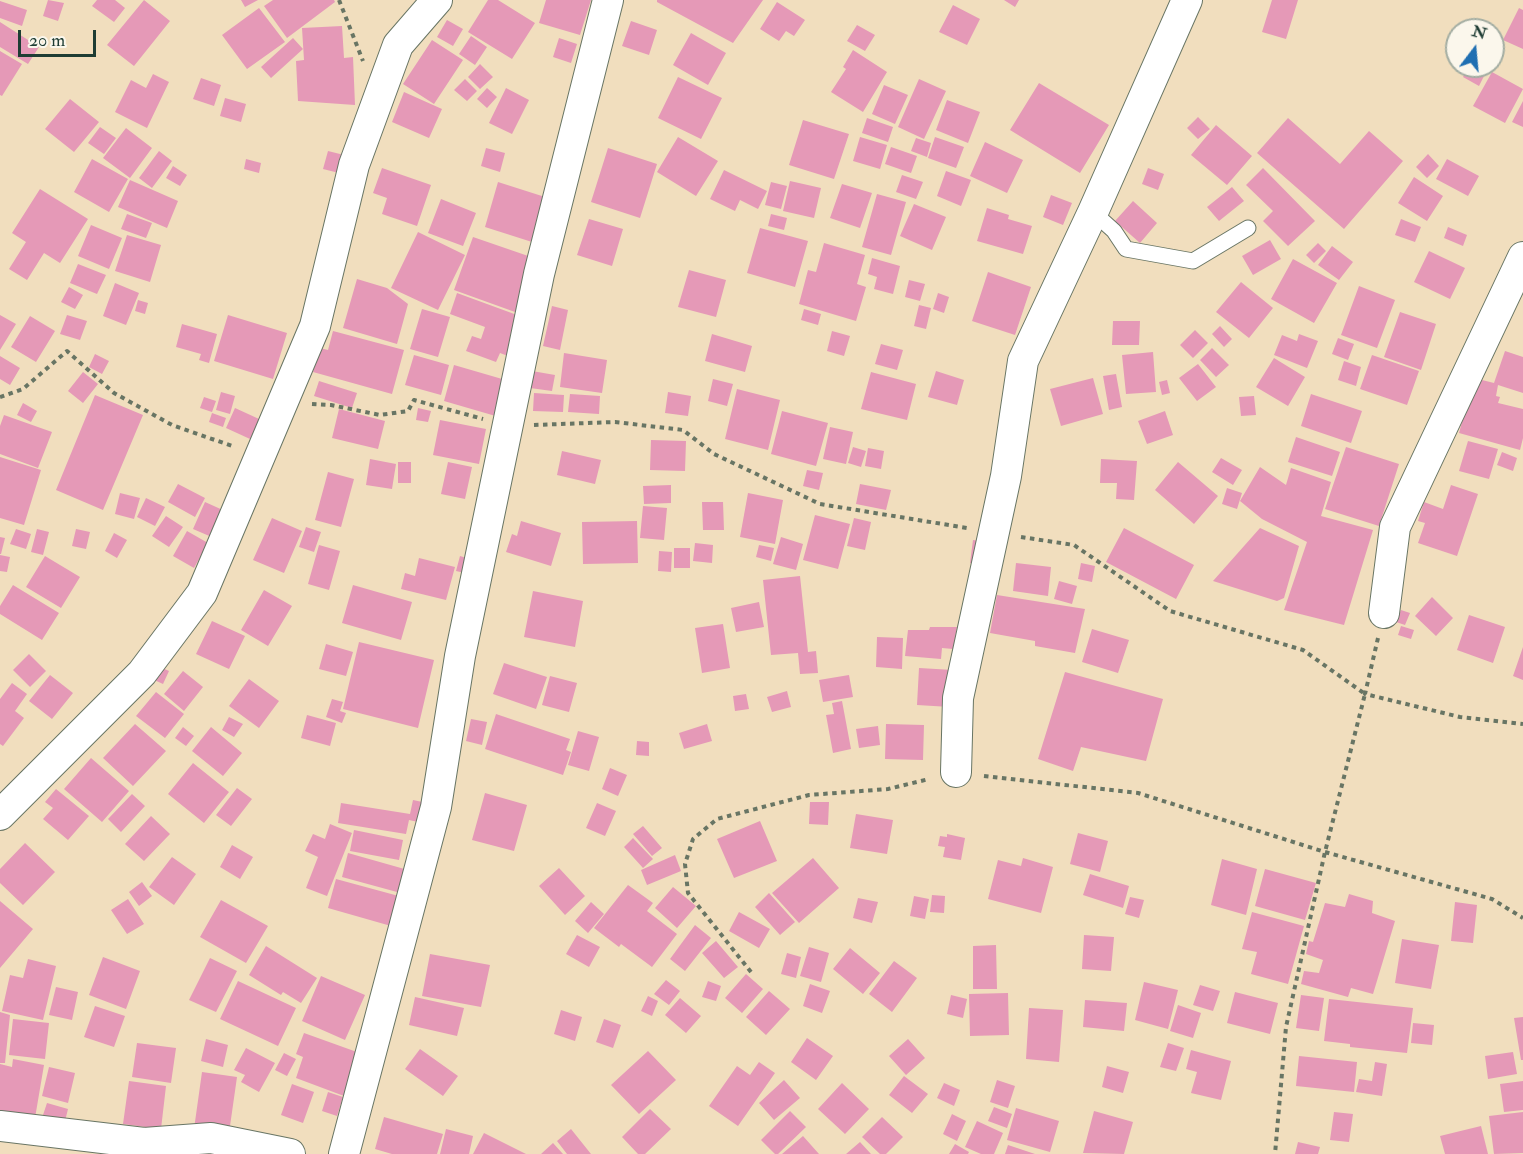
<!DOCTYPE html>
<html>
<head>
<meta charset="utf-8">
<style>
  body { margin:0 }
  #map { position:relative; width:1523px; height:1154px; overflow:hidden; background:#f1debe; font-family:"IM FELL Double Pica",serif }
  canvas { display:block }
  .north { position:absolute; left:1445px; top:18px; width:60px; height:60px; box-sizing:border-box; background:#fbf7ec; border:2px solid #a3ada2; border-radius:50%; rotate:16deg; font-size:16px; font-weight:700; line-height:24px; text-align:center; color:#1f3d34 }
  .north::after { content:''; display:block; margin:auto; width:21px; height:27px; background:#1f6fb2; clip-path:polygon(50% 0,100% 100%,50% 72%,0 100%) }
  .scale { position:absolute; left:18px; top:30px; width:78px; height:27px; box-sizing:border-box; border:3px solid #1f3d34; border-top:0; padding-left:8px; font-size:18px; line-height:21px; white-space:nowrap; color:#1f3d34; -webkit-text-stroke:4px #fbf7ec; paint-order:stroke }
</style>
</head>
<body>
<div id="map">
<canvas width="1523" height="1154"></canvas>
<div class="north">N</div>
<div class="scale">20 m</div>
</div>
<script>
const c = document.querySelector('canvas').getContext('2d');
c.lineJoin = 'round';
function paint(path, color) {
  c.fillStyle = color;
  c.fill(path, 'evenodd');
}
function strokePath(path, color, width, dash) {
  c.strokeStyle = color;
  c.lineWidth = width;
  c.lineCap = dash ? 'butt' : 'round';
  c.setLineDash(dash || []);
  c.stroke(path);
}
paint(new Path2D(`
  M48,0L64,3L58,21L43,16Z
  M97,0H115L125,8L114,22L92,6Z
  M144,0L170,21L134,66L107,45Z
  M241,0H258L245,7Z
  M273,0H334L335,2L287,38L264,6Z
  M488,0H498L535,23L512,59L468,32Z
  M546,0H591L580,35L539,23Z
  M657,0H763L733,43L657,2Z
  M1004,0H1019L1015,7Z
  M1272,0H1298L1286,39L1262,32Z
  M0,1L27,10L22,26L0,18Z
  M777,2L805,20L794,36L786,31L779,41L760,29Z
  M953,5L980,19L967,45L939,32Z
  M259,8L285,42L247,69L222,35Z
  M1519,8L1523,10V49L1503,40Z
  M447,20L463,29L453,46L437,37Z
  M631,21L657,30L649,55L622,46Z
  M0,22L39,47L28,64L0,47Z
  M857,25L875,35L865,51L847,41Z
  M342,26L344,58L353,57L355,105L298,101L296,61L304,60L302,28Z
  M691,33L726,53L708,85L673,65Z
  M471,36L487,47L475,65L459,54Z
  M293,38L303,49L271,78L261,67Z
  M559,38L577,44L571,63L553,57Z
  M432,40L463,60L434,104L403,84Z
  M853,50L887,72L863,112L831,92L846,69L843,67Z
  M0,51L22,64L2,96L0,95Z
  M480,64L493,77L480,89L468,77Z
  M1469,66H1489L1479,86L1463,77Z
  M1492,72L1523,89L1505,123L1473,106Z
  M153,74L169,82L147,128L115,112L131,80L146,88Z
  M678,77L722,98L701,139L658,118Z
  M201,78L221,85L214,106L193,99Z
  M465,79L477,91L467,101L454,90Z
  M919,79L946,91L924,139L898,127Z
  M1039,83L1109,125L1080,173L1010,130Z
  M884,85L908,95L895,124L872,114Z
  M487,88L497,97L487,108L477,99Z
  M506,88L529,100L512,134L489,123Z
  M404,92L442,109L429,138L392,122Z
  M225,98L246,104L241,122L220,116Z
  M70,99L99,122L74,152L45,129Z
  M947,100L980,112L968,143L936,130Z
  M1523,101V127L1512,122Z
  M1198,117L1210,129L1198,139L1187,128Z
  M867,118L893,127L888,142L862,133Z
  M1288,118L1340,164L1369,131L1403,161L1344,229L1257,153Z
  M803,120L849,134L834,179L789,165Z
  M1216,125L1252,156L1227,185L1191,155Z
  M100,127L116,138L104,154L88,143Z
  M126,128L152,148L130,178L103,158Z
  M678,137L718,161L696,196L657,172Z
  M860,137L887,145L880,169L853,161Z
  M935,137L964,147L956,168L928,158Z
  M916,138L931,143L927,157L911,151Z
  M985,142L1023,160L1007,193L970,176Z
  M891,147L917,156L911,173L885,164Z
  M486,148L505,153L500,172L481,166Z
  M608,148L657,164L640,218L591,202Z
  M159,151L172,161L152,188L139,178Z
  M328,151L348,156L343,174L323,169Z
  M1428,154L1439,166L1427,178L1416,167Z
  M92,159L128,179L109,212L74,192Z
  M246,159L261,163L259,173L244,169Z
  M1447,159L1479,176L1468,196L1436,179Z
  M173,166L187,175L180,186L166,178Z
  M382,168L431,185L417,226L382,214L387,198L373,193Z
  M1148,168L1164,174L1158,190L1142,184Z
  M1263,168L1315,221L1288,246L1263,221L1273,211L1246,185Z
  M724,170L767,191L758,209L740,200L735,211L710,199Z
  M946,171L971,180L961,206L937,196Z
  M902,175L923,182L916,199L896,192Z
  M1414,177L1443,196L1427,221L1398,203Z
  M130,180L178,201L167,228L118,207Z
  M790,181L821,188L814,218L783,211Z
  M498,182L545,197L532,242L485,227Z
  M771,182L787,186L781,209L765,205Z
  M842,184L872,193L860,228L830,218Z
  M1232,187L1244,201L1219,221L1207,207Z
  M40,189L88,219L60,263L44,253L27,280L9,269L26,242L12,233Z
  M877,194L906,202L891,255L862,247Z
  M1051,195L1072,203L1063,225L1043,217Z
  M441,199L476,213L463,246L428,233Z
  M1133,201L1157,223L1140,243L1115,221Z
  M914,204L946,217L932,250L900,236Z
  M987,208L1009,215L1008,219L1032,226L1023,254L977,241Z
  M127,214L152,223L146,238L121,229Z
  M771,214L787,218L784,230L768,226Z
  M589,219L623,229L612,266L577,255Z
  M1401,219L1421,227L1415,242L1395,235Z
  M91,225L122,238L109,269L78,256Z
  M1448,227L1467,235L1463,246L1444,238Z
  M760,228L808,241L795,287L747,273Z
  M418,232L465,255L438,310L391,288Z
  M127,235L161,245L150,282L115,271Z
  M473,237L534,258L515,312L454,290Z
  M1270,240L1281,259L1253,275L1242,256Z
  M824,243L865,255L857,284L866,287L856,321L799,304L808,270L816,272Z
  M1318,243L1326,251L1314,263L1306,255Z
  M1332,246L1353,262L1339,280L1318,265Z
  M1429,251L1465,268L1450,299L1414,282Z
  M872,258L900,266L893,294L874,289L877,277L868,274Z
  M1293,259L1337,283L1314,323L1271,299Z
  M78,264L106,275L97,294L70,283Z
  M689,270L726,280L716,317L678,307Z
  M988,272L1031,287L1015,335L972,321Z
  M357,279L387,288L408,304L397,344L343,328Z
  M909,280L925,284L920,301L905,297Z
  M1241,282L1273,308L1249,338L1216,312Z
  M115,283L139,293L126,325L103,316Z
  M1359,286L1395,300L1377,348L1341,335Z
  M69,287L83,295L75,309L61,302Z
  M457,293L517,315L510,336L515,338L508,356L500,353L496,362L466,351L472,336L481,339L485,327L450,314Z
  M938,293L949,297L944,313L933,309Z
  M138,300L148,303L145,314L135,311Z
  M919,305L931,308L926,329L914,326Z
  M552,306L568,310L560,350L543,346Z
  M422,309L450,317L438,357L410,349Z
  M804,309L821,314L818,325L801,320Z
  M1400,312L1436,324L1421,370L1384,357Z
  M0,315L16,324L0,350Z
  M67,315L87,321L80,340L60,334Z
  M228,315L287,333L273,379L214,361Z
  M30,316L55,331L36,362L11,347Z
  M1113,321H1140L1139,345H1112Z
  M182,324L217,334L209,363L199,360L201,354L176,347Z
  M1220,326L1232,339L1224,347L1212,334Z
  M1195,330L1208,343L1193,358L1180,345Z
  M333,331L404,350L392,394L313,372L320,348L328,350Z
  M832,331L850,336L844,356L827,351Z
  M712,334L752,346L745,372L705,361Z
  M1299,334L1318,341L1307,368L1274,355L1282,335L1297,341Z
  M1338,338L1354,344L1348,360L1332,354Z
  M881,344L903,350L897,370L875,364Z
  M1212,348L1229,365L1216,377L1200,360Z
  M1505,351L1523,357V393L1498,385L1496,396L1500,397L1498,403L1523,409V438L1520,450L1459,433L1474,378L1494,383Z
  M1153,352L1156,392L1126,394L1122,355Z
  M564,353L607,360L602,393L560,387Z
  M95,354L109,361L102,374L89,367Z
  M414,355L449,365L441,395L405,385Z
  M1372,355L1419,371L1407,405L1360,389Z
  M0,356L20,368L10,385L0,379Z
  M1274,358L1305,377L1288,406L1256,387Z
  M1344,361L1361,367L1356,386L1338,380Z
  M1198,364L1216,387L1197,401L1179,378Z
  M454,365L509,381L499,417L444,401Z
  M532,371L555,375L552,391L530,388Z
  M936,371L964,380L957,405L928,397Z
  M83,372L98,384L83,403L68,391Z
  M871,372L916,384L907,420L861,409Z
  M1116,374L1122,407L1109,410L1103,376Z
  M1093,378L1103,414L1061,426L1050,389Z
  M713,379L733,384L727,406L708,401Z
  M1167,380L1170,393L1162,395L1159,382Z
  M319,381L357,393L352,408L314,396Z
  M737,389L780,400L768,450L725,439Z
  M221,392L235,396L230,414L216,410Z
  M668,392L691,396L688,416L665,413Z
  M534,393L564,395L563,412L533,411Z
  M570,394L600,396L599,414L568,412Z
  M1311,394L1362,411L1351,443L1301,426Z
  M95,395L143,415L103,510L56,490Z
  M1254,396L1256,415L1241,416L1239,397Z
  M204,397L216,401L212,412L200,408Z
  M23,403L37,411L31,422L17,415Z
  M235,408L270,424L261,444L226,428Z
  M418,408L431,411L428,422L416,420Z
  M339,409L385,421L378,449L332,438Z
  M782,411L828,423L816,466L771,454Z
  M1165,411L1173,435L1147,444L1138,421Z
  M212,413L226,418L223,427L209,422Z
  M4,415L52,432L38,468L0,454V426Z
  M440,420L486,429L479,464L433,455Z
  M830,427L853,432L846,464L823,459Z
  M1296,437L1340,452L1332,476L1288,462Z
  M651,440L686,441L685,471L650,470Z
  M1468,441L1498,449L1489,479L1459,471Z
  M853,447L866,451L861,467L848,463Z
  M1346,447L1399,464L1379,526L1325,509Z
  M868,448L884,451L881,469L865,466Z
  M562,451L601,460L595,484L557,475Z
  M1502,452L1517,458L1513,471L1497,465Z
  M0,457L41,470L24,525L0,518Z
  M1221,458L1242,470L1233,485L1212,472Z
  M370,459L396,464L392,489L366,485Z
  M1101,459L1137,461L1134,500L1116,499L1117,483H1100Z
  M398,462H411V483H398Z
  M448,462L472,467L465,499L441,494Z
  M1178,462L1218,496L1194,524L1155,490Z
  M1260,467L1286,485L1291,468L1331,482L1321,516L1373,530L1344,625L1284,610L1307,542L1262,519L1240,501Z
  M807,470L823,473L819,490L803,486Z
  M328,472L354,479L341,527L315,520Z
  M178,484L205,498L195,517L168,502Z
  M860,484L891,490L886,510L856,504Z
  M671,485V503L644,504L643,486Z
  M1451,485L1478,494L1457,556L1418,543L1425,523L1418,521L1424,502L1443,509Z
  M1227,488L1242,493L1237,509L1222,504Z
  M120,493L140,498L134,519L115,514Z
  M748,493L783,500L775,544L740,537Z
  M146,498L165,507L155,526L137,517Z
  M205,502L225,511L214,538L193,529Z
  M702,502H723L724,530H703Z
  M643,506L667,508L664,540L640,538Z
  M815,515L850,524L838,569L803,560Z
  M166,516L183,527L169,547L152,536Z
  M272,518L302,531L284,573L253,560Z
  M854,518L871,522L865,550L847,546Z
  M521,521L561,533L551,566L506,552L512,534L517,536Z
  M637,521L638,563L583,564L582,522Z
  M306,527L321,532L314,552L299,547Z
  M1124,528L1194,565L1176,599L1106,562Z
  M1260,528L1299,546L1284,598L1277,601L1213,581Z
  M16,529L31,534L26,549L10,544Z
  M37,529L49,532L43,555L31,552Z
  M76,529L90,532L86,549L72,546Z
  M187,531L208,543L194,568L173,556Z
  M114,533L127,540L117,558L105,551Z
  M0,537L5,538L1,554H0Z
  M781,537L803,544L796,570L773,564Z
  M973,540L987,542L984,565L970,563Z
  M695,543L713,545L712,563L693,561Z
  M319,545L340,551L329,590L308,584Z
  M759,545L774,548L771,561L756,557Z
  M674,548H690V568H674Z
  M659,551L672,552L671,572L658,571Z
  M0,555L10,557L7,572L0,571Z
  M45,556L80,577L61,608L26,587Z
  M460,556L473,560L469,574L456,571Z
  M419,558L455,567L446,600L401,589L405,573L415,576Z
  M1016,563L1051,567L1048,596L1013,591Z
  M1081,563L1095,566L1092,582L1078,579Z
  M800,576L808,652L816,651L818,673L800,674L798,653L771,655L763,580Z
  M1059,581L1077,586L1072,604L1054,599Z
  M13,585L59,613L42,640L0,614V606Z
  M353,585L412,602L401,640L342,623Z
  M264,590L292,606L268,646L241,630Z
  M533,591L583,601L575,647L524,637Z
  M997,595L1085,609L1075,653L1035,646V641L990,633Z
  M1432,597L1453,618L1436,636L1415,616Z
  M759,602L764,627L736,632L731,608Z
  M1401,610L1410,613L1405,625L1396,622Z
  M1469,615L1505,627L1493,663L1457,650Z
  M212,621L245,636L229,669L196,654Z
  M723,624L730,668L702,673L695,628Z
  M1401,626L1414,630L1411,639L1398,635Z
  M930,627H957L953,649L942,648L941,659L905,656L908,630H929Z
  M1092,629L1129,640L1118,673L1082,662Z
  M877,637L903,638L902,669L876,667Z
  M359,642L434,660L418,728L343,709Z
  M326,644L353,652L346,676L319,669Z
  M1523,647V680L1513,676Z
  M29,654L46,671L30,687L13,670Z
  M504,663L547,677L536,709L493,694Z
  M156,665L169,671L163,684L150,678Z
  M919,668L953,670L950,707L917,705Z
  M183,671L203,687L184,711L164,694Z
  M1065,672L1163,699L1146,761L1081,747L1073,771L1038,759Z
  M50,675L73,693L52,719L29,701Z
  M849,675L853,697L823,702L819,680Z
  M550,676L577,683L569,712L542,705Z
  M249,679L279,701L259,728L229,706Z
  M12,683L27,694L15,711L24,718L3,746L0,744V699Z
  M787,691L791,707L772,712L767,697Z
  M156,692L184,714L165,738L136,716Z
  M746,694L749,709L735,711L733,696Z
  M332,699L343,702L340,711L346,713L342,723L326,717Z
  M842,701L851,749L833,753L826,715L834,714L832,703Z
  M496,714L570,739L566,750L571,752L563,775L485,749Z
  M307,715L336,723L330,746L301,738Z
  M229,717L243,724L234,737L222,730Z
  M471,719L487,722L482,745L466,741Z
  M135,724L166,751L133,786L103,758Z
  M707,724L712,741L684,749L679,733Z
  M886,724L924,725L923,760L885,759Z
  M878,726L880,745L859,748L856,729Z
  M183,727L194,736L186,746L175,738Z
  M211,727L242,753L223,776L192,751Z
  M578,731L599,737L589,771L568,765Z
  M637,741L649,742V756L636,755Z
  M91,758L129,791L102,822L64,789Z
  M193,763L229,792L204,823L168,794Z
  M610,768L627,775L618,796L602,789Z
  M237,788L252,799L231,826L216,815Z
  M56,789L89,816L68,840L43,819L53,808L45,802Z
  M485,793L527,805L514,851L472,840Z
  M132,794L145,806L121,832L108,819Z
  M413,800L427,803L423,823L409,820L406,834L338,823L341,803L410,814Z
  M810,802H829L828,825L809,824Z
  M597,803L616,811L605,836L586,828Z
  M856,814L893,820L887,854L850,848Z
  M151,816L170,834L144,861L125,844Z
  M760,821L777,861L734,878L717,839Z
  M330,824L352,833L327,896L306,888L318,857L305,851L313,834L325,839Z
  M643,826L662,848L652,856L633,834Z
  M354,830L403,840L399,860L350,851Z
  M1078,833L1108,841L1100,872L1070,864Z
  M947,834L965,838L961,860L943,857L945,847L938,846L940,836L947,837Z
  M633,838L653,859L643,868L624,847Z
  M25,843L55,872L23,905L0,883V869Z
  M232,845L253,857L240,879L220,867Z
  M348,853L415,872L408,895L342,877Z
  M675,855L681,871L647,885L641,870Z
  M172,857L196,874L174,905L149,887Z
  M813,858L839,888L799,923L772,893Z
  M1023,858L1053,867L1041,913L988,899L998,860L1021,866Z
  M1222,859L1257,869L1246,915L1211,905Z
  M559,868L585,896L565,915L539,886Z
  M1265,869L1316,883L1305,920L1255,906Z
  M1090,874L1129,886L1123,908L1083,895Z
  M336,879L406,898L398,928L328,908Z
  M142,882L152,896L139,906L129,892Z
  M628,885L653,903L647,911L677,934L652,967L621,944L619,947L594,928Z
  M673,887L696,906L677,928L655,908Z
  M769,893L795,922L780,935L755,907Z
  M1349,894L1373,901L1372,913L1395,921L1373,994L1351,988L1348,997L1301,984L1304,971L1319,973L1323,960L1306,954L1309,941L1313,942L1325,903L1345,907Z
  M932,895L945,896L944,913L930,912Z
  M914,896L929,899L925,919L910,916Z
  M1130,897L1144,900L1139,918L1125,914Z
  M858,898L878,902L872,923L853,918Z
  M128,899L144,924L127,934L111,910Z
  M221,900L268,926L246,963L200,937Z
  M0,901L33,929L0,968Z
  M591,902L604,914L588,933L575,921Z
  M1455,902L1477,905L1473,943L1451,941Z
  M739,912L770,929L759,948L729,931Z
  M1252,912L1304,926L1288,984L1251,974L1257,952L1242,949Z
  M695,925L711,938L685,971L670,959Z
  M577,935L600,947L589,967L566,954Z
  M1084,935L1114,937L1111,971L1082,969Z
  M1402,939L1439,945L1431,989L1395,983Z
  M716,941L738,967L724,978L702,953Z
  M996,945L997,989H973V946Z
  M266,946L317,978L301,1003L283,992L281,995L249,975Z
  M809,947L829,953L821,982L800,976Z
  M850,948L880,973L863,994L833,969Z
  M787,953L801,957L796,978L781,974Z
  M430,954L490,965L481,1007L422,996Z
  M103,957L140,971L126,1009L89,995Z
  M210,958L237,971L216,1012L189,1000Z
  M28,959L56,966L43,1020L2,1011L10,975L23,978Z
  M894,961L917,978L892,1012L869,994Z
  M746,974L763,989L742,1013L725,998Z
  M321,976L365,995L345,1040L302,1021Z
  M666,980L680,991L669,1005L654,994Z
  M238,981L296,1008L278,1046L220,1019Z
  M708,981L721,986L716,1001L702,997Z
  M1144,982L1178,990L1168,1029L1135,1020Z
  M810,984L830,991L822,1013L803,1006Z
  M1200,985L1220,991L1213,1011L1193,1005Z
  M56,987L78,992L72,1020L49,1015Z
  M769,991L790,1009L766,1035L746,1017Z
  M1235,992L1278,1003L1270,1034L1227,1023Z
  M1008,993L1009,1035L970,1036L969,994Z
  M951,995L967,999L963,1018L947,1014Z
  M1301,995L1324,998L1319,1031L1296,1028Z
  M648,996L658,1001L652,1016L641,1011Z
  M415,997L464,1008L457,1036L409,1025Z
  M680,998L701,1016L686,1033L665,1015Z
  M1329,999L1413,1008L1407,1053L1350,1047V1044L1324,1041Z
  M1085,1000L1127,1003L1124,1031L1083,1027Z
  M1178,1005L1201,1013L1193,1038L1170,1031Z
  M95,1006L125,1016L114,1047L84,1037Z
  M1029,1008L1063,1010L1059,1062L1026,1059Z
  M561,1010L582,1017L575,1041L554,1034Z
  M0,1012L10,1015L5,1063H0Z
  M1523,1017V1060H1521L1514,1018Z
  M13,1019L49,1023L45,1059L9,1055Z
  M604,1019L621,1025L613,1048L596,1042Z
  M1413,1023L1434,1025L1432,1045L1411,1043Z
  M304,1033L368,1056L352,1099L296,1078L303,1057L296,1054Z
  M807,1038L833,1056L816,1080L791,1062Z
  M206,1039L228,1045L223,1067L201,1061Z
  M908,1039L925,1058L906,1075L889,1056Z
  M137,1043L176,1048L171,1083L132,1077Z
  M1168,1043L1184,1048L1176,1071L1160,1067Z
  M246,1048L275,1063L259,1092L241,1082L245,1075L234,1070Z
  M420,1049L458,1076L443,1096L405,1069Z
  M1191,1050L1231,1061L1221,1100L1191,1093L1197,1072L1186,1069Z
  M648,1051L676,1080L639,1114L611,1085Z
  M1513,1052L1517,1074L1488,1079L1485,1056Z
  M284,1053L296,1059L287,1076L275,1070Z
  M1299,1056L1357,1062L1354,1092L1296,1086Z
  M13,1059L44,1065L35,1118L0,1112V1064L12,1067Z
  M759,1062L775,1073L738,1126L709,1106L737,1066L750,1075Z
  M1375,1062L1387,1064L1382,1096L1356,1092L1359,1079L1372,1081Z
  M1107,1066L1129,1072L1123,1093L1102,1087Z
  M49,1067L75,1073L68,1103L42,1096Z
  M202,1072L237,1077L229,1133L194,1129Z
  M904,1076L928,1094L912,1113L889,1095Z
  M784,1080L800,1098L774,1120L759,1103Z
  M997,1080L1015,1086L1008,1108L990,1102Z
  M129,1081L166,1086L161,1129L123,1124Z
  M1523,1081V1110L1504,1112L1500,1084Z
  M842,1083L869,1109L845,1134L818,1109Z
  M944,1083L960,1090L954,1106L937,1098Z
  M292,1084L314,1092L303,1123L281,1115Z
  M328,1092L343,1097L337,1116L322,1111Z
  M47,1103L68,1109L65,1121L43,1115Z
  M994,1107L1012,1114L1007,1128L988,1121Z
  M1016,1108L1059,1121L1050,1152L1007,1140Z
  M650,1109L671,1129L645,1154H638L622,1137Z
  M790,1111L806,1127L778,1154H775L761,1140Z
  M1094,1111L1133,1122L1124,1154L1083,1153Z
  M1334,1112L1353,1114L1349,1142L1330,1140Z
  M1523,1112V1153L1494,1154L1489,1116Z
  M952,1114L966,1121L957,1141L943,1134Z
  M384,1117L443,1134L437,1154H392L375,1149Z
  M882,1117L903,1137L886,1154H880L862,1137Z
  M977,1121L1003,1133L994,1154H981L965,1147Z
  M1481,1126L1488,1154H1445L1440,1136Z
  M446,1129L473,1136L469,1154H440Z
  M571,1129L591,1154H567L557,1141Z
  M484,1133L526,1154H473Z
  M803,1136L819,1154H782Z
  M860,1142L871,1154H846Z
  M1298,1142L1320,1147L1318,1154H1295Z
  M553,1143L563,1154H541Z
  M955,1144L969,1152L968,1154H949Z
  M1008,1145L1035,1154H1005Z`), '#e599b7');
const service = new Path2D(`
  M1093,212L1114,231L1126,249L1193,261L1248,228`);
const minor = new Path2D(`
  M1384,613L1395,527L1523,257
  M956,772L958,698L1006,476L1023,361L1093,212L1187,0
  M0,815L142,673L202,593L315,326L354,165L398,45L437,0
  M0,1126L144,1143L211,1138L290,1154
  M344,1154L436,807L460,656L539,274L608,0`);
strokePath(service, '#687564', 17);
strokePath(minor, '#687564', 32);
strokePath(new Path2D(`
  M339,0L363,61
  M0,397L23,389L67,351L114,393L172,425L235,447
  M312,404L331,405L380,415L408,411L414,400L483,419
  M534,425L615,422L683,430L714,454L820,504L967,528
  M1021,537L1074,545L1170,611L1303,650L1365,694L1325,852L1286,1027L1275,1154
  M1378,638L1365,694L1460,717L1523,724
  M984,776L1138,793L1325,852L1492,899L1523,918
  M751,972L688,893L685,864L693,839L717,819L809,795L888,789L929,779`), '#687564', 4, [4.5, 4.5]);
strokePath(service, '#fff', 15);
strokePath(minor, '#fff', 30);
</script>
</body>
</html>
